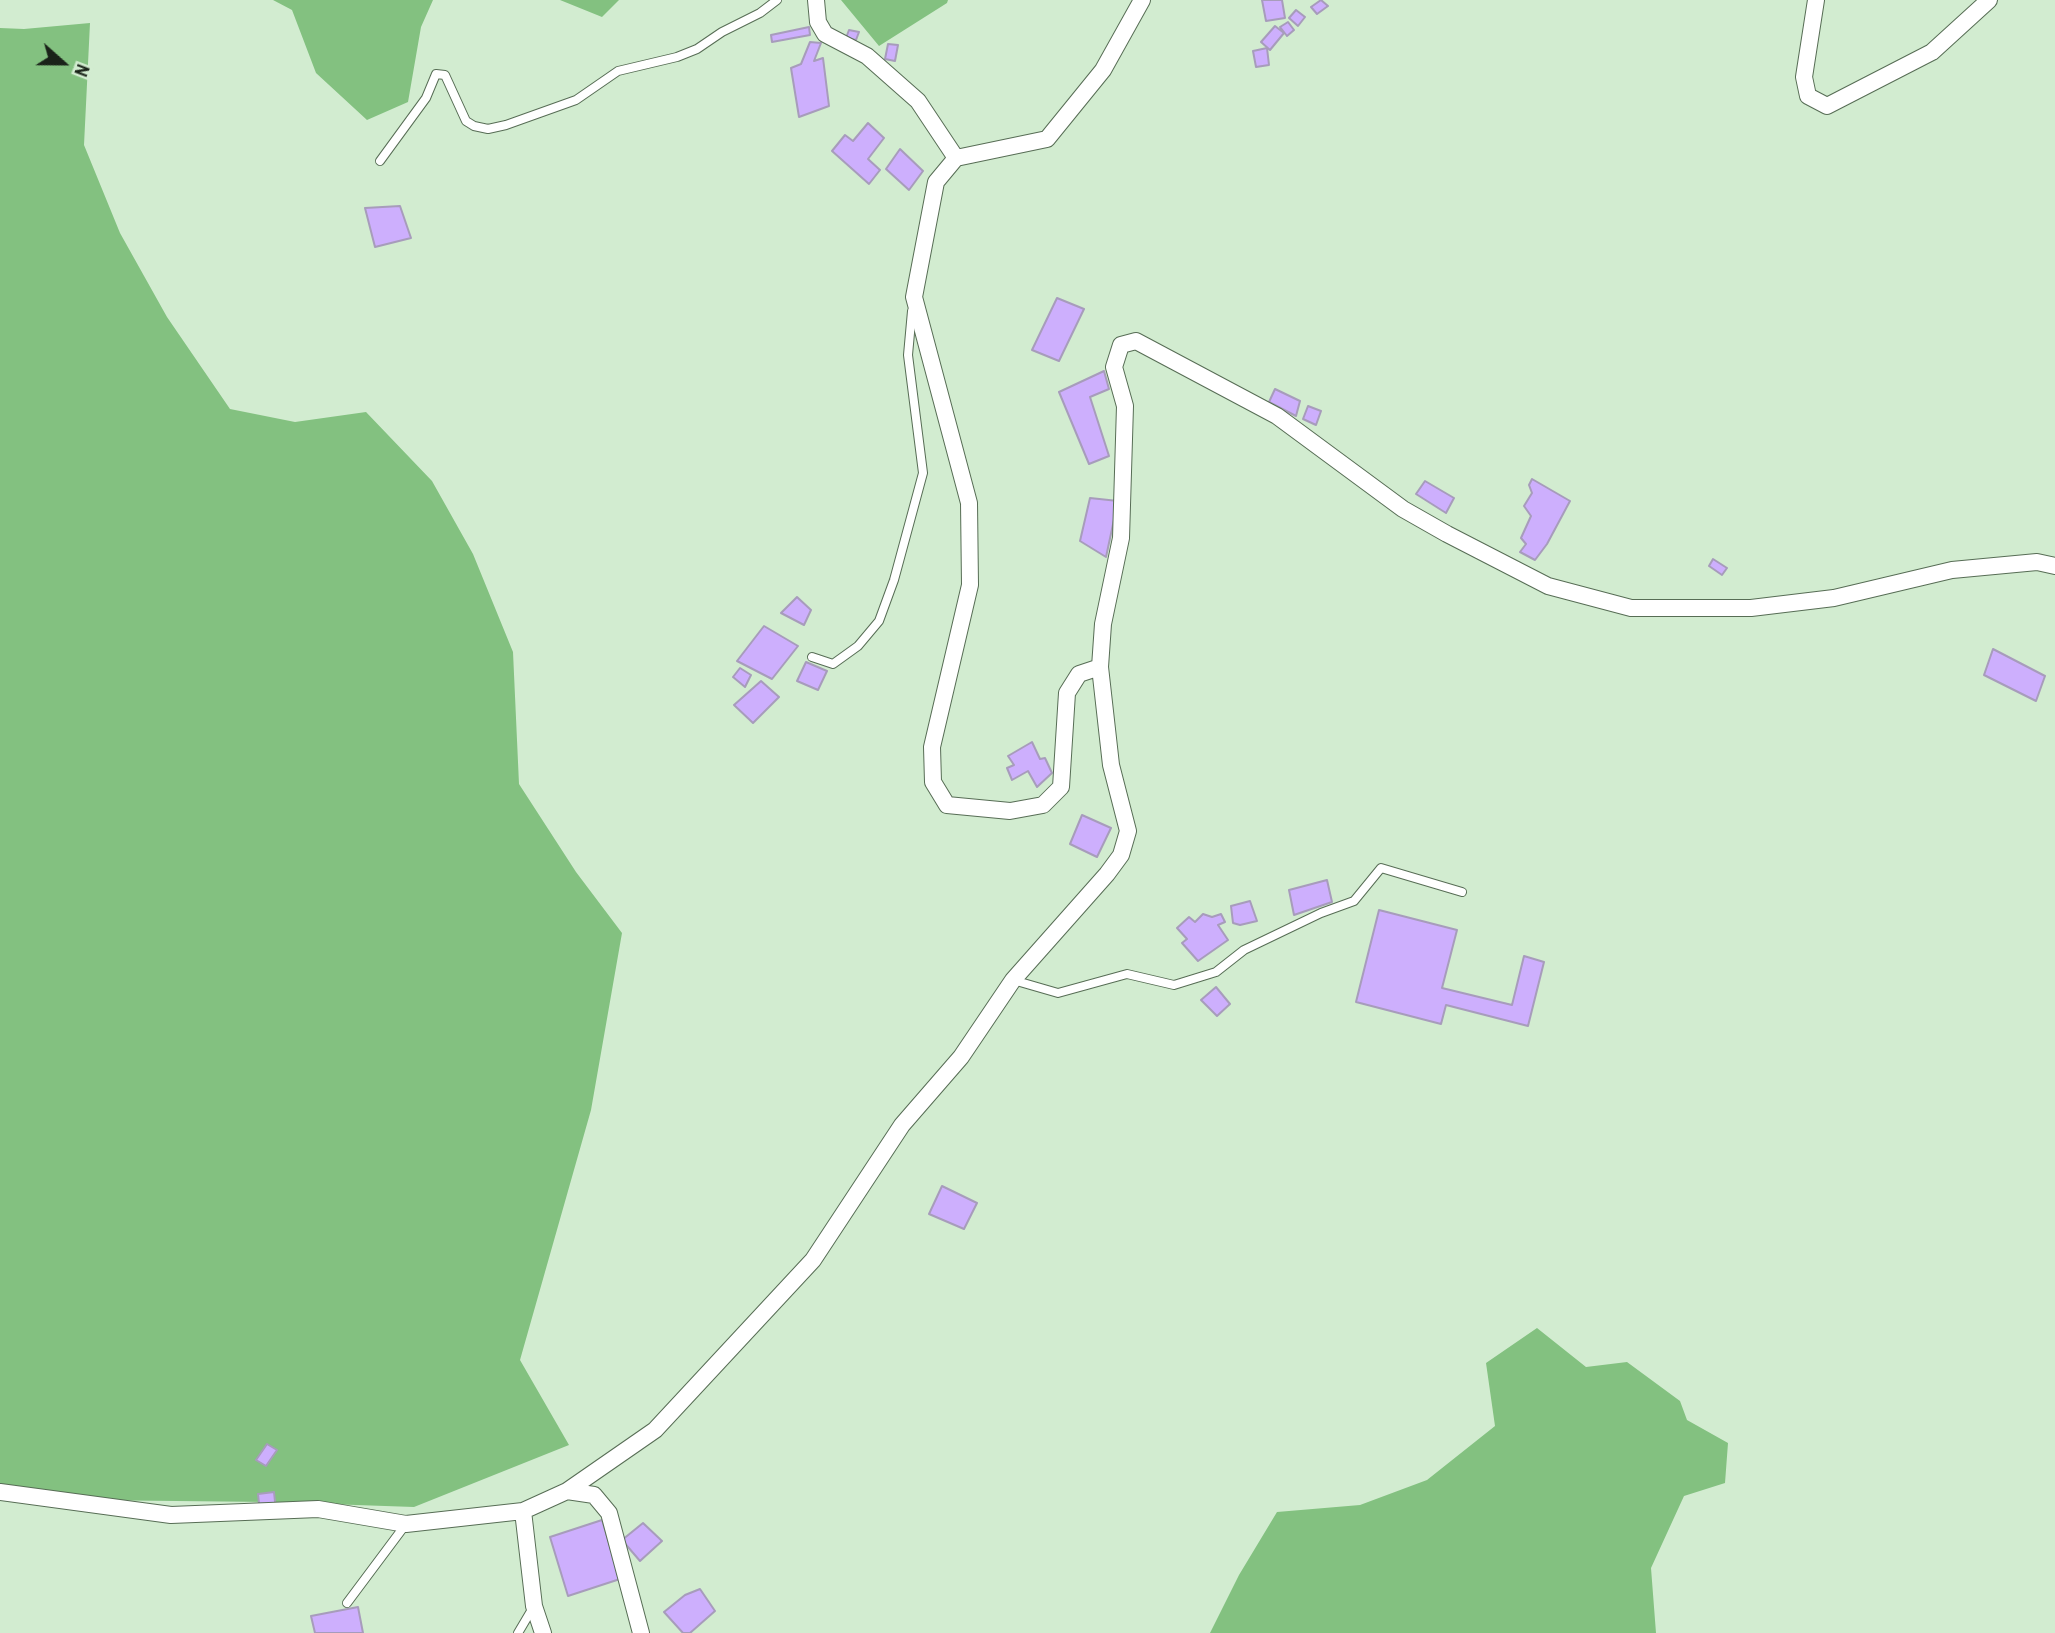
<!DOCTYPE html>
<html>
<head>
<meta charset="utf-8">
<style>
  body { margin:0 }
  #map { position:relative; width:2055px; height:1633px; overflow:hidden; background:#d2ecd0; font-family:"Archivo Narrow",sans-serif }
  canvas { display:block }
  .north { position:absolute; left:28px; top:28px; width:70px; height:70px; -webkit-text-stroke:5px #d2ecd0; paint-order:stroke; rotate:111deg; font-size:19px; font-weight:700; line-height:28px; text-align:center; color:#1a2319 }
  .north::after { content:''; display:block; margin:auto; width:24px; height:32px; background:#1a2319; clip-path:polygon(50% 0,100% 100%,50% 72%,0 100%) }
</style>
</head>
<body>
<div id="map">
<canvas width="2055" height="1633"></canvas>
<div class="north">N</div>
</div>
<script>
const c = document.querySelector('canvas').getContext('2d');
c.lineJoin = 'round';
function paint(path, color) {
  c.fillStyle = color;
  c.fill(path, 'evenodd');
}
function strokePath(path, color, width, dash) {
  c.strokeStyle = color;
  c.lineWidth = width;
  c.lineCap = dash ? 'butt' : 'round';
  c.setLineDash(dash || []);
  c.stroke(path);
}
paint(new Path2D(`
  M273,0H433L421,27L408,102L367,120L316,73L292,10Z
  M560,0H619L602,17Z
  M841,0H948L947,3L879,46Z
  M90,23L84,145L120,233L167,317L230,409L295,422L366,412L432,481L473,554L513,652L519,784L576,872L622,933L591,1110L520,1360L569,1445L414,1507L269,1502L84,1500L0,1491V28L24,29Z
  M1537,1328L1586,1367L1627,1362L1680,1401L1687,1420L1728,1443L1725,1483L1684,1496L1651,1568L1656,1633H1210L1239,1575L1277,1512L1360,1505L1427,1480L1495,1426L1486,1363Z`), '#83c180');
const building = new Path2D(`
  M1262,0H1282L1285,18L1266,21Z
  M1321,0L1328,6L1317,14L1311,7Z
  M1296,10L1305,17L1298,26L1289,18Z
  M1288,22L1294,30L1287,36L1280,27Z
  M1275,26L1284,33L1270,50L1261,42Z
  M809,27L810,35L772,42L771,35Z
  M849,30L859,32L856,40L846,38Z
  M810,42L821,43L814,61L823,58L829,106L799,117L791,68L801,64Z
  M888,44L898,45L895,61L885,59Z
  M1267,48L1269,65L1256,67L1253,51Z
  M868,123L884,138L868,159L880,170L869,184L832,151L845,135L853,141Z
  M900,149L923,171L909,190L886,169Z
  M400,206L411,238L375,247L365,208Z
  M1057,298L1084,309L1059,361L1032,350Z
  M1104,371L1109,389L1090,397L1109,456L1089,464L1059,392Z
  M1275,389L1300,401L1296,416L1269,402Z
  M1308,406L1321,411L1316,425L1303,419Z
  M1532,479L1570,501L1547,544L1535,560L1520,552L1526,544L1521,538L1531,516L1524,506L1532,493L1529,485Z
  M1425,481L1454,498L1446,513L1416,494Z
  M1090,498L1118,501L1106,557L1080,541Z
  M1713,559L1727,568L1722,575L1709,566Z
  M797,597L811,610L804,625L781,613Z
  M764,626L798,646L772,679L737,661Z
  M1993,649L2045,676L2036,701L1984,675Z
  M806,662L827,671L818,690L797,681Z
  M740,668L751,675L745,687L733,677Z
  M761,681L779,697L753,723L734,705Z
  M1032,742L1040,759L1045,758L1052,773L1037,787L1028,771L1012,780L1007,768L1014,765L1008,756Z
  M1082,815L1111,828L1097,857L1070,844Z
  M1327,880L1332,902L1294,915L1289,890Z
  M1250,901L1257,921L1240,925L1233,923L1231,906Z
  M1379,910L1457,930L1442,988L1512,1005L1524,956L1544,962L1528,1026L1446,1005L1441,1024L1356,1002Z
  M1203,914L1212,917L1221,914L1225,922L1218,925L1228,940L1198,961L1182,943L1187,939L1177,928L1189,917L1195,922Z
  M1216,987L1230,1004L1217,1016L1201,1000Z
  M942,1186L977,1203L964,1229L929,1214Z
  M267,1444L277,1450L266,1466L256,1460Z
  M274,1492L276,1511L260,1513L258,1494Z
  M602,1520L620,1579L568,1596L550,1537Z
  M643,1523L662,1541L640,1561L622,1540Z
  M700,1589L715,1611L690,1633H683L664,1612L685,1595Z
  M358,1607L363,1633H315L311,1616Z`);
paint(building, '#cdaffd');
strokePath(building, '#a79cbb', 2);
const service = new Path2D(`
  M380,161L426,98L436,74L445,75L466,121L474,126L488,129L506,125L576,100L618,71L677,57L697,49L722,32L760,13L777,0
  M812,657L833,664L858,646L879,621L894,580L923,473L908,355L912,311
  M1013,980L1058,993L1127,974L1174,985L1216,972L1244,950L1321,913L1354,901L1381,868L1462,892
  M347,1603L406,1524
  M518,1633L534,1606`);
const minor = new Path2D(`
  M816,0L818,22L825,34L867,56L918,101L956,158
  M1816,0L1804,77L1808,96L1827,106L1932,52L1989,0
  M1100,667L1103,624L1121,538L1125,406L1114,367L1121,345L1136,341L1277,416L1403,509L1447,534L1548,586L1631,608H1751L1834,598L1952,570L2037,562L2055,566
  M567,1491L594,1495L609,1513L641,1633
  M0,1492L171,1515L318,1509L406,1524L523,1511L567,1491L655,1430L813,1260L902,1125L961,1057L1013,980L1107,874L1121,855L1128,831L1111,765L1100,667L1079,674L1067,693L1061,787L1043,805L1010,811L947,805L933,782L932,747L970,585L969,503L914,297L936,182L956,158L1047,139L1103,70L1142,0
  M523,1511L534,1606L543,1633`);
strokePath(service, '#576d55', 10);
strokePath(minor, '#576d55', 18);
strokePath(service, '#fff', 8);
strokePath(minor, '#fff', 16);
</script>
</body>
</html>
